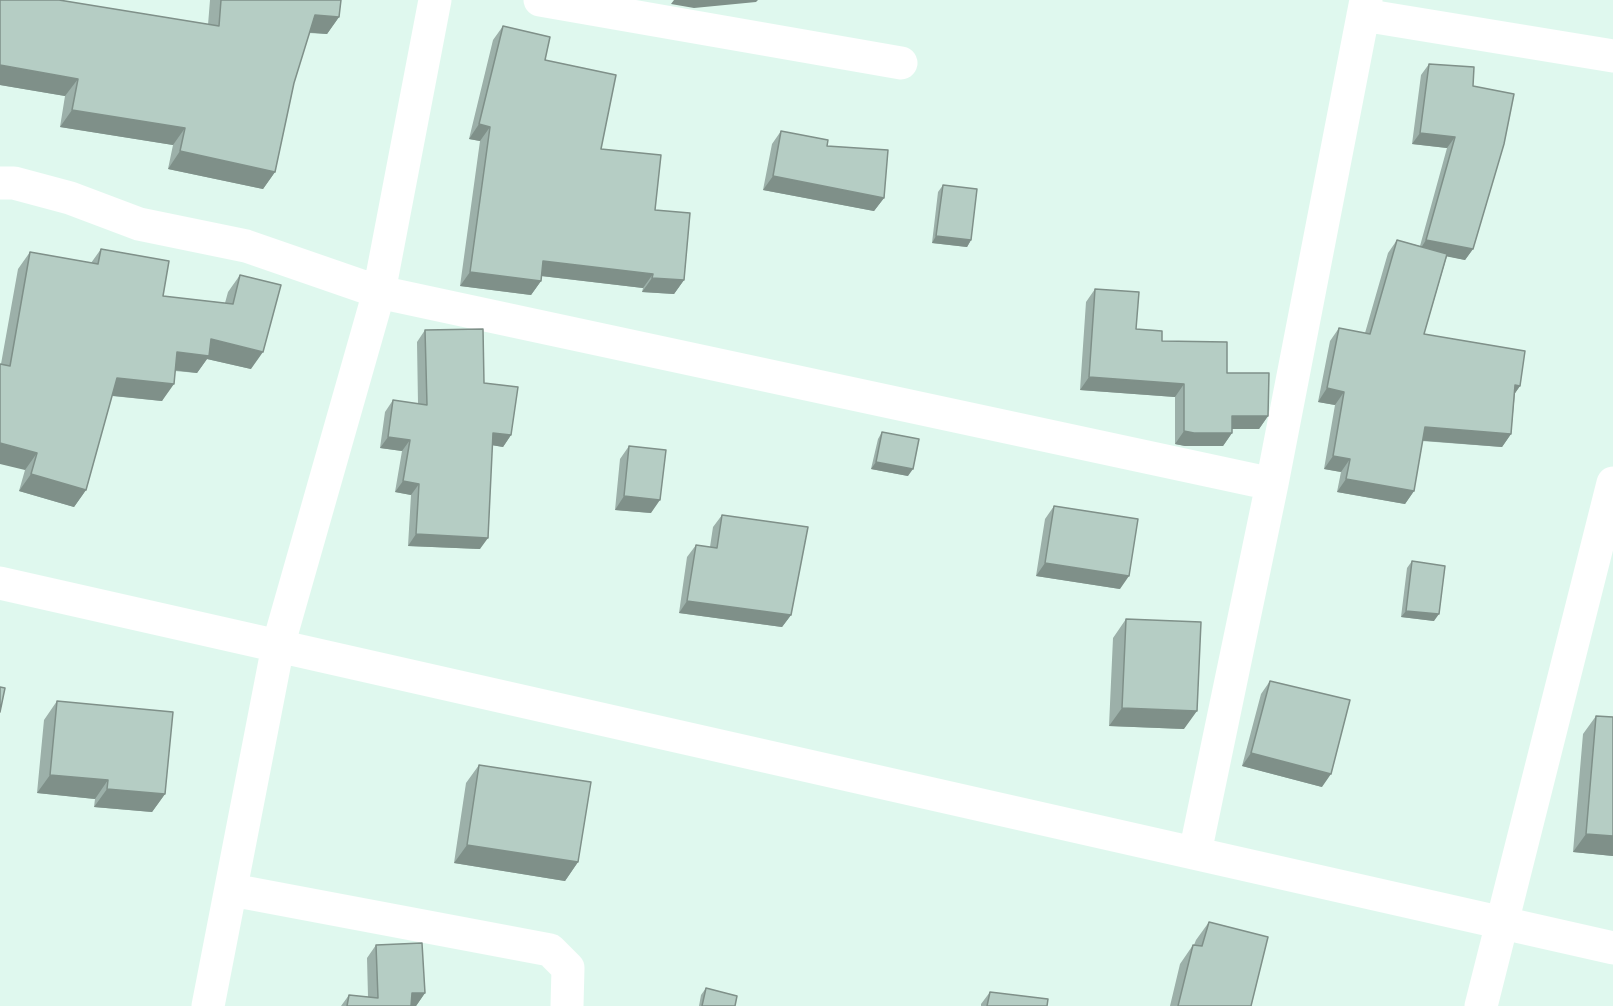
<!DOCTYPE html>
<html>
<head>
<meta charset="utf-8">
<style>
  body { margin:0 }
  canvas { display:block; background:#dff8ee }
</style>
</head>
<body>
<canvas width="1613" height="1006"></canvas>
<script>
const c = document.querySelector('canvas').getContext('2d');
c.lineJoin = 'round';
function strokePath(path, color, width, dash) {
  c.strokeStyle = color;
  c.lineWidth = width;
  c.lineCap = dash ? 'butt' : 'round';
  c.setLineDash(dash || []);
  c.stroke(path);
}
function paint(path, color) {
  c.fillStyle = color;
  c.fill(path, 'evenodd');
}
strokePath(new Path2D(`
  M540,0L901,63
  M1363,15L1613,56
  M0,183H14L70,198L139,224L246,246L379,292L1272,484
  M0,583L1613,948
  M1195,853L1272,484L1366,0
  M232,890L550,950L568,968L567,1006
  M208,1006L278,646L379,292L435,0
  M1481,1006L1613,483`), '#fff', 33);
paint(new Path2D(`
  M210,0H341L339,17L327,34L309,33L294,83L275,172L263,189L168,169L173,145L60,127L65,96L0,85L208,25Z
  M503,26L545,60L601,149L655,210L684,280L674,294L642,292L643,288L541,276V281L531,295L460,286L480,141L469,139L493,40Z
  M1429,64L1473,86V249L1465,260L1447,256L1424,334L1520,386L1515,393L1511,434L1502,447L1422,441L1414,491L1405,504L1337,492L1341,472L1324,469L1335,405L1318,402L1330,341L1339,328L1365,333L1388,253L1397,240L1420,246L1447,148L1412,144L1421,75Z
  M781,131L884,198L874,211L763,190L772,144Z
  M943,185L971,240L967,247L932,243L938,192Z
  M101,249L163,296L225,303L228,292L240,275L251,369L207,359L197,373L175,371L162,401L112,396L86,490L74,507L19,491L25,470L1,364L18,269L30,252L91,263Z
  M1095,289L1136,329L1227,373L1268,416L1259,429H1232V433L1223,446H1185L1175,444V397L1080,390L1086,302Z
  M425,330L484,383L511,435L503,447L492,445L480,549L408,546L411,495L395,492L402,451L380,448L385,412L393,400L418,404L417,342Z
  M882,432L908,476L871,469L878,439Z
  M629,446L651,513L615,510L620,459Z
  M1054,506L1120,589L1036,576L1045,519Z
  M722,515L791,615L782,627L679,613L687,557L696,545L710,547L713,527Z
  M1412,561L1434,621L1401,617L1407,568Z
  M1126,619L1184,729L1109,726L1113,638Z
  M1270,681L1322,787L1242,766L1261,694Z
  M57,701L165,794L152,812L94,807L95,799L37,793L44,720Z
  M1596,716L1613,717V856L1573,852L1583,734Z
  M479,765L578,862L565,881L454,863L466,783Z
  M1209,922L1251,1006H1170L1180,964L1193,945H1194L1196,940Z
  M376,945L425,993L416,1006H341L349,995L368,997L367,958Z
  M706,988L735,1006H699L701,995Z
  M990,992L1047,1006H981V1004Z`), '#9cb0a9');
paint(new Path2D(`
  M674,0H758L756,2L694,8L671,4Z
  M315,15L339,17L327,34L303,32Z
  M0,65L78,79L65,96L0,85Z
  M72,110L185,128L173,145L60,127Z
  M479,124L490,127L480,141L469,139Z
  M1420,133L1455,137L1447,148L1412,144Z
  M180,151L275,172L263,189L168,169Z
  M773,176L884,198L874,211L763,190Z
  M936,236L971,240L967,247L932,243Z
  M1426,240L1473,249L1465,260L1419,251Z
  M543,261L653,274L643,288L533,275Z
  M470,272L541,281L531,295L460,286Z
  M652,278L684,280L674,294L642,292Z
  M211,339L263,352L251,369L207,359L197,373L165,369L177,352Z
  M1089,377L1184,384L1175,397L1080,390Z
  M117,378L174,384L162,401L105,395Z
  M1515,385L1520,386L1511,399Z
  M1327,388L1344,392L1335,405L1318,402Z
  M1232,416H1268L1259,429H1223Z
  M1425,427L1511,434L1502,447L1415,440Z
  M1184,431L1232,433L1223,446H1185L1175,444Z
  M493,433L511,435L503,447L485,444Z
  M388,437L410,440L402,451L380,448Z
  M0,443L37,453L25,470L0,464Z
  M1333,456L1350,459L1341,472L1324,469Z
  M876,462L913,469L908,476L871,469Z
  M31,474L86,490L74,507L19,491Z
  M1346,479L1414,491L1405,504L1337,492Z
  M403,481L419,484L411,495L395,492Z
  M624,496L660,500L651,513L615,510Z
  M416,534L488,538L480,549L408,546Z
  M1045,563L1129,576L1120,589L1036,576Z
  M687,601L791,615L782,627L679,613Z
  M1406,611L1439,614L1434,621L1401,617Z
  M1122,708L1197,711L1184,729L1109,726Z
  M1251,753L1331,774L1322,787L1242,766Z
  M50,775L108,780L95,799L37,793Z
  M107,789L165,794L152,812L94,807Z
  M1586,834L1613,836V856L1573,852Z
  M467,845L578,862L565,881L454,863Z
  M412,993H425L416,1006H403Z`), '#7f9089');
const building = new Path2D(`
  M0,0H59L219,26L221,0H341L339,17L315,15L294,83L275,172L180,151L185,128L72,110L78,79L0,65Z
  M503,26L550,37L545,60L616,75L601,149L661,155L655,210L690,213L684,280L652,278L653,274L543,261L541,281L470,272L490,127L479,124Z
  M1429,64L1474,67L1473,86L1514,94L1504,144L1473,249L1426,240L1455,137L1420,133Z
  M781,131L828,140L827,146L888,150L884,198L773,176Z
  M943,185L977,189L971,240L936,236Z
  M1397,240L1447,254L1424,334L1525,351L1520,386L1515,385L1511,434L1425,427L1414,491L1346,479L1350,459L1333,456L1344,392L1327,388L1339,328L1370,334Z
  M101,249L169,261L163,296L233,304L240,275L281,285L263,352L211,339L209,356L177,352L174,384L117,378L86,490L31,474L37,453L0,443V364L10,366L30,252L98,264Z
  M1095,289L1139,292L1136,329L1162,331V341L1227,342V373H1269L1268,416H1232V433H1194L1184,431V384L1089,377Z
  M483,329L484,383L518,387L511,435L493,433L488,538L416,534L419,484L403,481L410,440L388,437L393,400L427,405L425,330Z
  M882,432L919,439L913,469L876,462Z
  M629,446L666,450L660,500L624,496Z
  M1054,506L1138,519L1129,576L1045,563Z
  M722,515L808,527L791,615L687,601L696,545L717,548Z
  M1412,561L1445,566L1439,614L1406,611Z
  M1126,619L1201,622L1197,711L1122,708Z
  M1270,681L1350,700L1331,774L1251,753Z
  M0,687L5,688L0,712Z
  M57,701L173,712L165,794L107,789L108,780L50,775Z
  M1596,716L1613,717V836L1586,834Z
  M479,765L591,782L578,862L467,845Z
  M1209,922L1268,937L1251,1006H1178L1193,945L1202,946Z
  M422,943L425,993H412L411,1006H347L349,995L378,998L376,945Z
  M706,988L737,996L735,1006H702Z
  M990,992L1048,999L1047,1006H987Z`);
paint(building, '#b5cdc4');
strokePath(building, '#7f9089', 1.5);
</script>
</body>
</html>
